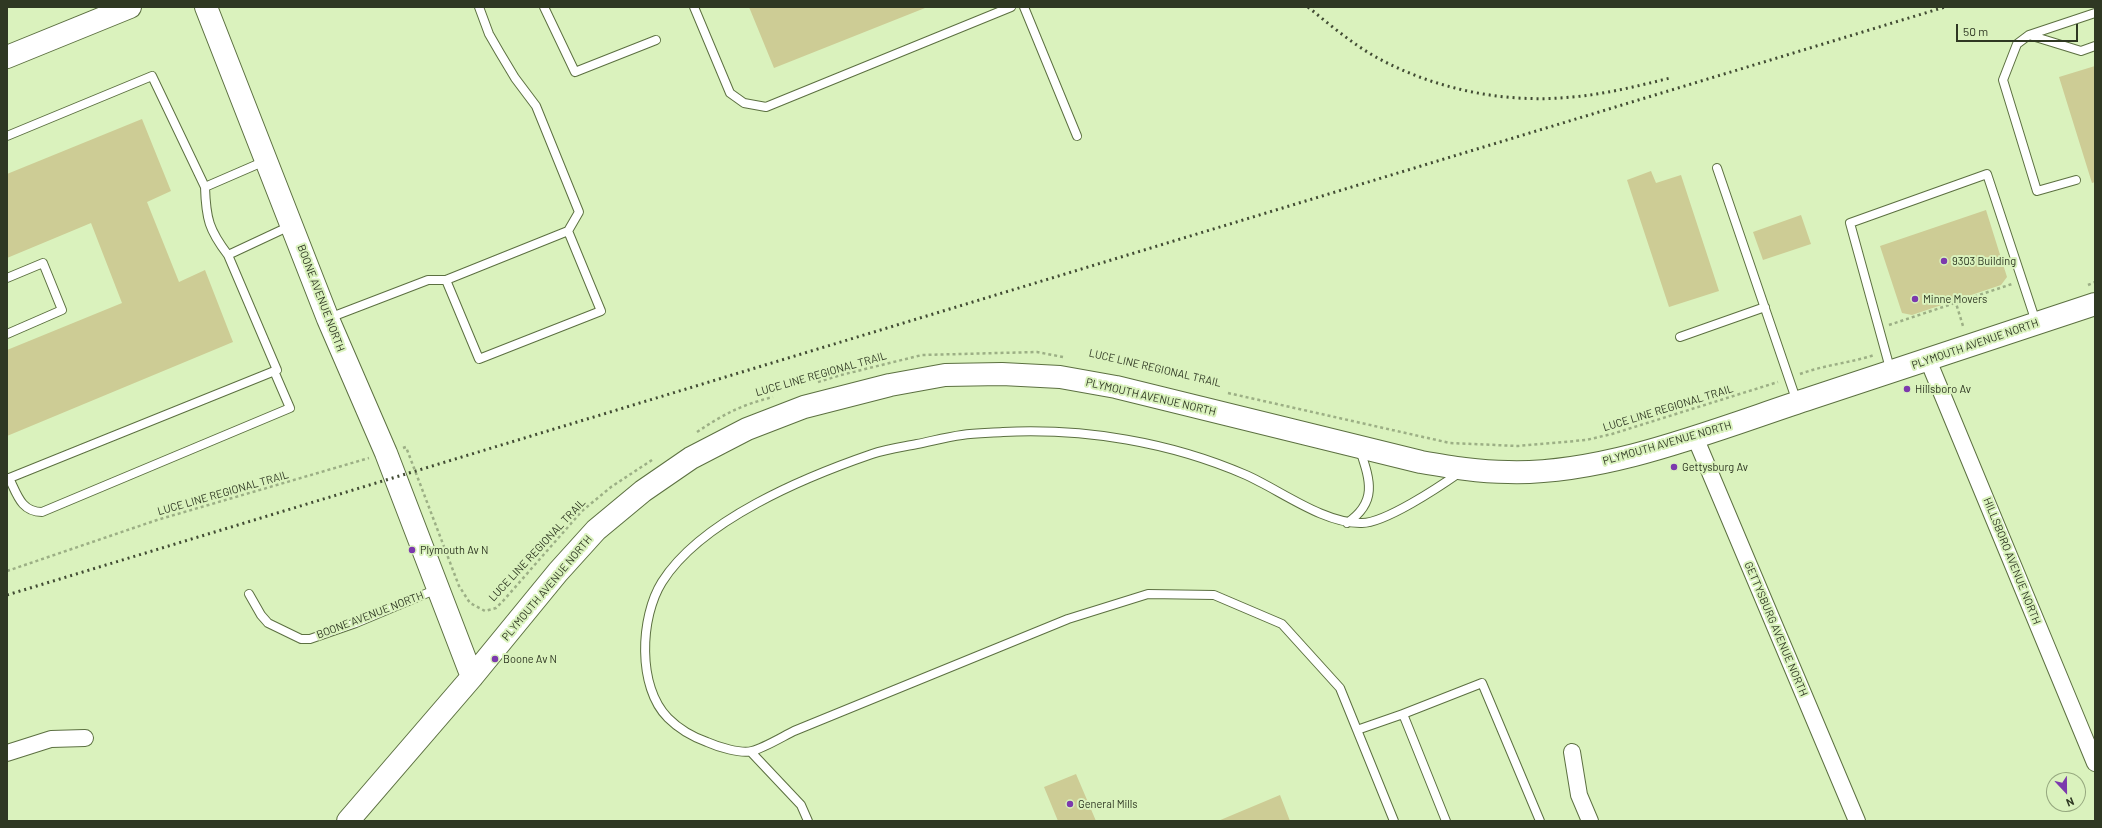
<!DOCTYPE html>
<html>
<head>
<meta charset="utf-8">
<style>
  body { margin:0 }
  #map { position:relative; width:2102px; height:828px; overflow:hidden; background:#daf2bd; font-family:Barlow,sans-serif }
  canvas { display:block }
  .frame { position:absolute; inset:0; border:8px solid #2f3823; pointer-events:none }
  .north { position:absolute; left:2046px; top:772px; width:40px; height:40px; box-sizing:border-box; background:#daf2bd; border:1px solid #96a87f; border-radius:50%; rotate:158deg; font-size:11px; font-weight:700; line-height:16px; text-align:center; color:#2f3823 }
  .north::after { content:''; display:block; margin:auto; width:14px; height:18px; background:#7c39ad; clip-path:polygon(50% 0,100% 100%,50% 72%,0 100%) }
  .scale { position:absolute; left:1956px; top:24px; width:122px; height:18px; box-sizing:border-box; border:2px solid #2f3823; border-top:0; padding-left:5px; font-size:12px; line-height:14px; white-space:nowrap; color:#2f3823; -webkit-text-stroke:3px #daf2bd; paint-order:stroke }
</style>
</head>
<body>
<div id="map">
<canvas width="2102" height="828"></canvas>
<div class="frame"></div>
<div class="north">N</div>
<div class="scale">50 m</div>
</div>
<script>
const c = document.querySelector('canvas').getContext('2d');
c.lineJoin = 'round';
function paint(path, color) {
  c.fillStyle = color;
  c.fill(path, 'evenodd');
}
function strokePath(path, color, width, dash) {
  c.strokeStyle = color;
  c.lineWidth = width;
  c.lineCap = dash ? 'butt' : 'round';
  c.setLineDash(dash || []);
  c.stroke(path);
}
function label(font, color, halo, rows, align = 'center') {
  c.font = font + ' Barlow,sans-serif';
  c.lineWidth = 4;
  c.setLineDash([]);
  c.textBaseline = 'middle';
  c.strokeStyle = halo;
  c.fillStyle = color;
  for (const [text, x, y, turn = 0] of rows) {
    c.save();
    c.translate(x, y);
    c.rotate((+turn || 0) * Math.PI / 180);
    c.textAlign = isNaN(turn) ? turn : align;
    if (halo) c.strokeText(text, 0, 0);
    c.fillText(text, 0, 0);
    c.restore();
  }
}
paint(new Path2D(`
  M749,7H925V8L774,68Z
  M2095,66V182L2092,183L2059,77Z
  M142,119L171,191L147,202L179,282L205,270L233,342L7,436V350L122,303L91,223L7,258V174Z
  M1651,171L1656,183L1681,175L1719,291L1669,307L1627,180Z
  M1986,210L2007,277L2001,285L1912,315L1902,313L1880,246Z
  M1801,215L1811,244L1763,260L1753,232Z
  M1076,774L1096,821H1058L1044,787Z
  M1280,795L1290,821H1218Z`), '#cdcc95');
const lane = new Path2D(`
  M544,7L575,72L656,40
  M694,7L730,93L744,103L766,107L1011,7
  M1024,7L1077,136
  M2029,35L2081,51L2095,46
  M7,136L152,76L205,187L265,161
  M1717,168L1797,402
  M2076,180L2037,191L2003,80L2017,44L2029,35L2095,13
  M205,187C206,219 209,230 228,255
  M7,278L43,263L62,310L7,334
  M446,280L479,359L601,311L568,231
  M329,318L428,280H446L568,231L579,212L536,106L515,78L500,53L489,34L479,7
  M1680,337L1765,307
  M1891,372L1850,223L1987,174L2036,322
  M9,478C17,494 21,512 42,512L290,408L274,371
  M7,479L277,370L228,255L290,226
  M1347,523C1378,502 1370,480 1360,450
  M249,594L261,615L268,623L301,639H310L356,623L437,589
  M1357,730L1403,714
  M751,752L801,805L808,821
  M1394,821L1340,688L1282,624L1214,595L1148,594L1068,619L794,731C782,737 764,748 752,751C741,754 718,747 707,742C693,737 679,729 668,718C637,687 640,617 662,582C701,520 805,477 872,454C886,449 902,447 917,444C932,441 947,437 962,435C975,433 989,433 1003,432C1085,428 1170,442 1246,475C1280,490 1324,524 1362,523C1385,523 1439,487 1459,473
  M1446,821L1403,714L1482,683L1540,821`);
const street = new Path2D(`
  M1928,360L2095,763
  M1695,437L1857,821
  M1572,752L1579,795L1590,821
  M7,753L51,739L85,738`);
const secondary = new Path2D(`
  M206,7L328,319L386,453L472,677
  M7,57L130,7
  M348,821L472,677L558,572L596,530L643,491L691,458L747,429L804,407L890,385L945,375L1002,374L1060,377L1116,387L1421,462C1450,467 1479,472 1508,472C1606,475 1719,428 1811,398C1906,367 2000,335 2095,304`);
strokePath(lane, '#5c7041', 10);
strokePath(street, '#5c7041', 18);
strokePath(secondary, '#5c7041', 24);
strokePath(new Path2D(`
  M2088,285L2095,282
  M1955,300L1963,326
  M1889,325L2012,284
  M1800,374C1824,365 1850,363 1874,355
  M818,382L841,375L922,355L1037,352L1063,357
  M1228,393L1450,443L1518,446L1586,440L1612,434L1778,382
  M697,432C724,414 741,405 773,397
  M403,448L406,447L459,586L470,603L485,611L496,608L503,601L582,511L611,487L652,460
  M7,571L157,520L369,458`), '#9caf85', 2.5, [3, 3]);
strokePath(lane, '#fff', 8);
strokePath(street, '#fff', 16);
strokePath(secondary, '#fff', 22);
strokePath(new Path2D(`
  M1308,7C1329,24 1350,42 1374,56C1433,89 1505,104 1572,97C1606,94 1638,86 1670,78
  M7,595L1945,7`), '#424c34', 3, [2, 4]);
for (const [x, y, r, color] of [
  [1944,261,4,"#7c39ad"],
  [1915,299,4,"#7c39ad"],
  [1907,389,4,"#7c39ad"],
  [1674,467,4,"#7c39ad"],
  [412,550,4,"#7c39ad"],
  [495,659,4,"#7c39ad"],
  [1070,804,4,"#7c39ad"]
]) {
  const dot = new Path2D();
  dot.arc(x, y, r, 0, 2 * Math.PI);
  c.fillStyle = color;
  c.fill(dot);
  strokePath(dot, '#daf2bd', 1.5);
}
label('11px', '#2f3823', '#daf2bd', [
  ["9303 Building",1952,261],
  ["Minne Movers",1923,299],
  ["Hillsboro Av",1915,389],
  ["Gettysburg Av",1682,467],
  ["Plymouth Av N",420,550],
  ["Boone Av N",503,659],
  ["General Mills",1078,804]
], 'left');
label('11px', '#2f3823', '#daf2bd', [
  ["BOONE AVENUE NORTH",321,298,69],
  ["PLYMOUTH AVENUE NORTH",1975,344,-19],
  ["LUCE LINE REGIONAL TRAIL",1155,368,13],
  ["LUCE LINE REGIONAL TRAIL",821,374,-16],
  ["PLYMOUTH AVENUE NORTH",1151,397,13],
  ["LUCE LINE REGIONAL TRAIL",1668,408,-17],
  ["PLYMOUTH AVENUE NORTH",1667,443,-16],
  ["LUCE LINE REGIONAL TRAIL",223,493,-16],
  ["LUCE LINE REGIONAL TRAIL",537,550,-47],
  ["HILLSBORO AVENUE NORTH",2012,561,68],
  ["PLYMOUTH AVENUE NORTH",547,588,-50],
  ["BOONE AVENUE NORTH",370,615,-21],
  ["GETTYSBURG AVENUE NORTH",1776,629,67]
]);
</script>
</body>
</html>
